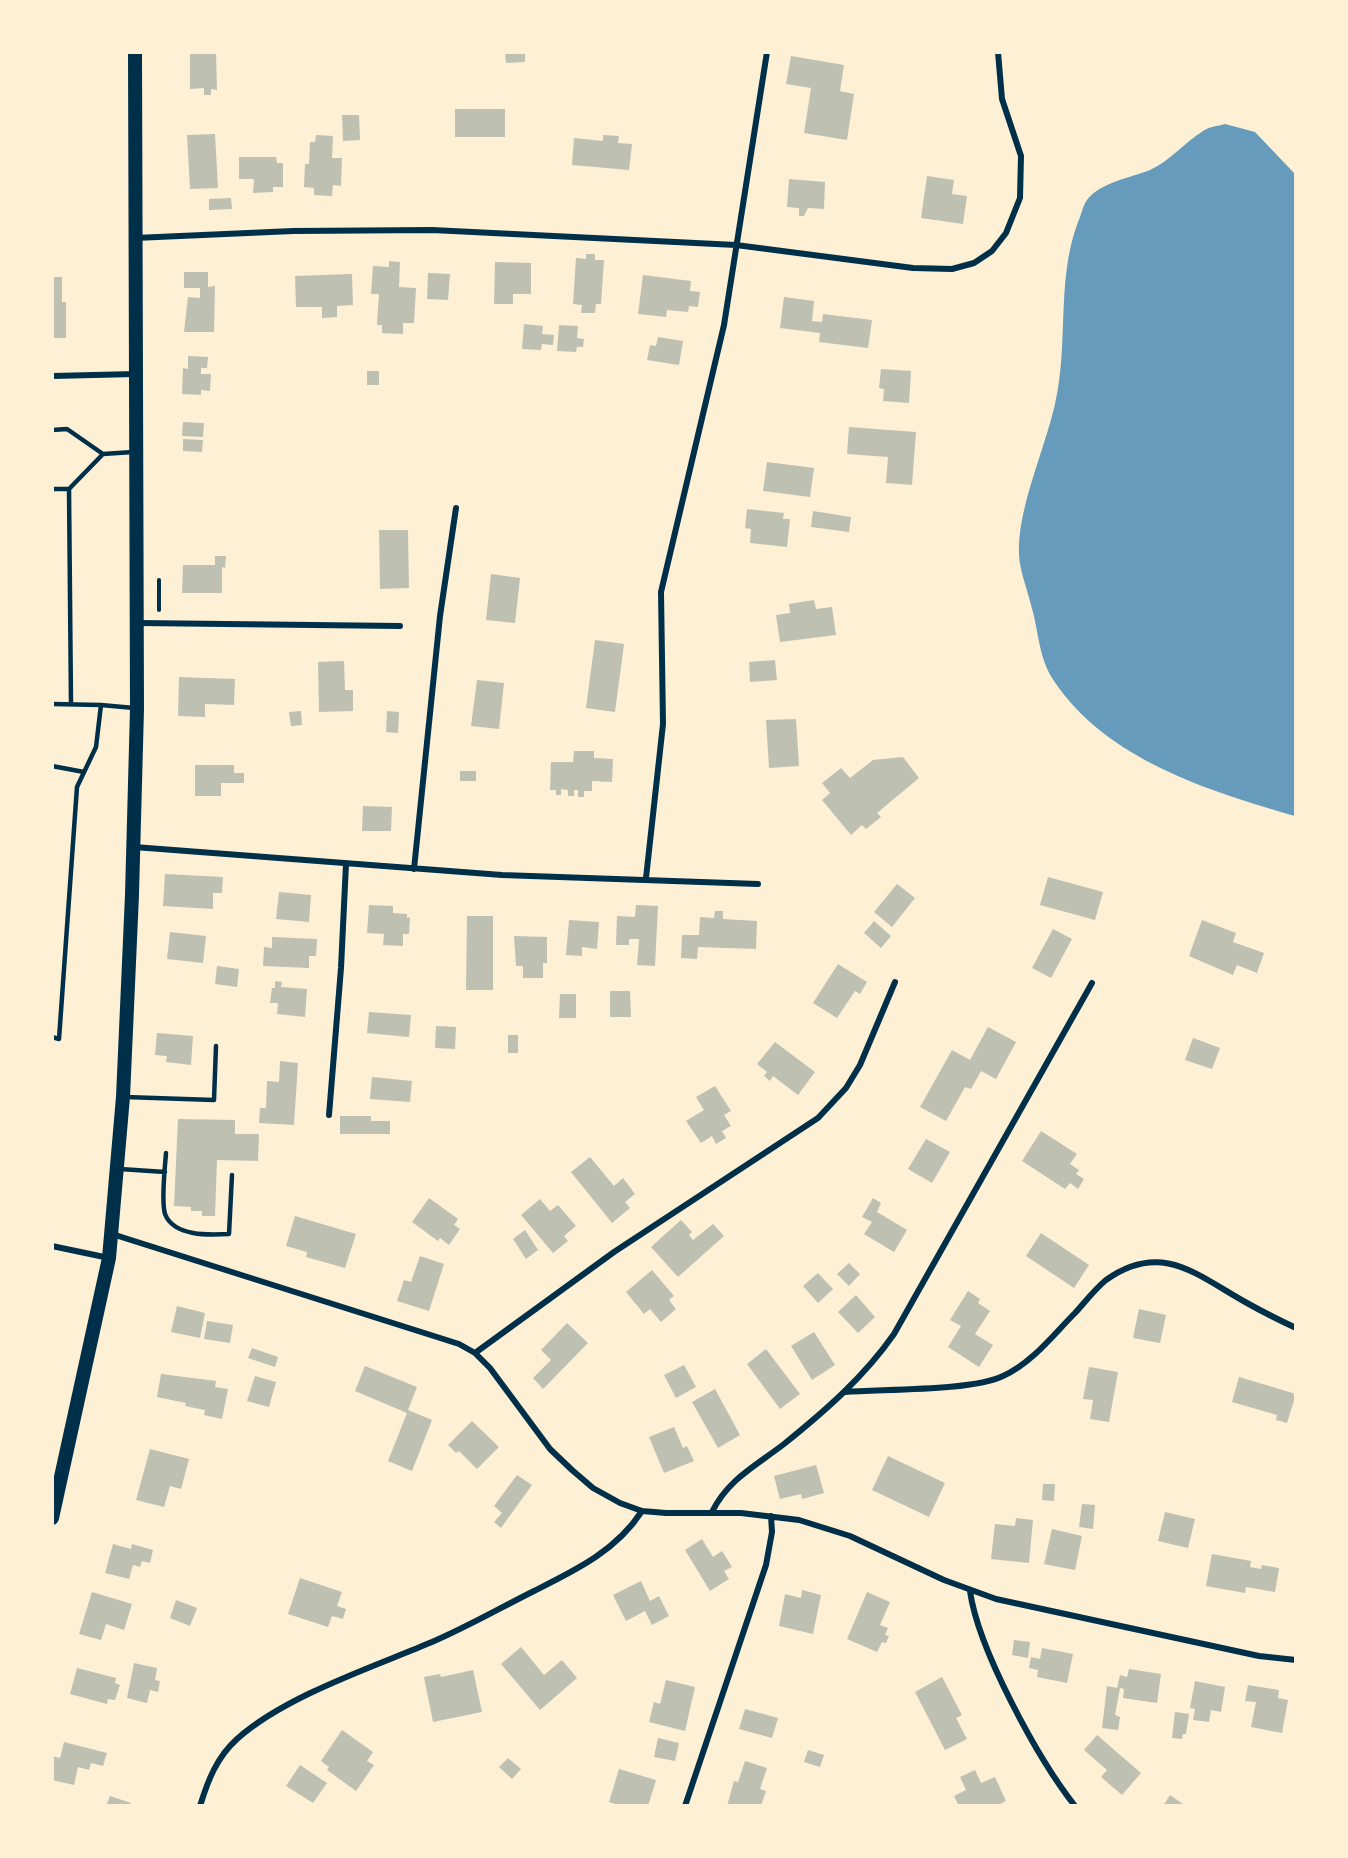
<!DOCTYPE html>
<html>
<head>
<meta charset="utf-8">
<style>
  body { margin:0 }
  #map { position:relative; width:1348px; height:1858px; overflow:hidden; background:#fdf0d5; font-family:"Space Grotesk",sans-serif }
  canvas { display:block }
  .frame { position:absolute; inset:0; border:54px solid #fdf0d5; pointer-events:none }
</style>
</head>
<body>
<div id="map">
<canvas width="1348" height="1858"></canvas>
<div class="frame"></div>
</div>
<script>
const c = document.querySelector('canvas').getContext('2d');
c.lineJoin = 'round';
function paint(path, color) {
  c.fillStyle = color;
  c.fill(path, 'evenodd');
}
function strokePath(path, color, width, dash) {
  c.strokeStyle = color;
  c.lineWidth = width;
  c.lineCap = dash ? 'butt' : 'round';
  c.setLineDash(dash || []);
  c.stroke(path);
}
paint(new Path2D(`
  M1225,124L1255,132L1295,174V816C1209,791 1107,760 1054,681C1038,657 1039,631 1031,605C1027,588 1020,572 1019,555C1017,509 1045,449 1055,404C1069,344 1056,280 1078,222C1081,216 1083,205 1087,200C1101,182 1130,178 1150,170C1171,160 1184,143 1203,131C1208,127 1218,126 1225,124Z`), '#669bbc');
paint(new Path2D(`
  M190,52H216L217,90L211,89V95H204V88L190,89Z
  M505,52H525V62L506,63Z
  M791,56L844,65L840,91L854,94L847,140L804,133L811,88L786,84Z
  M455,109H505V137H455Z
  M342,115H359L360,140L343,141Z
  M215,134L218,188L190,189L187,135Z
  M316,135L333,136L332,158H342L341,186L333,185L332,196L314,195V188L304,187L305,164H309L310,142H315Z
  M603,135L619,136L618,143L632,144L629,170L572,165L574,138L603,141Z
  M239,157H276L277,163H283V187H273V192L253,193L254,179H239Z
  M927,176L954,180L952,194L967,196L963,224L921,218Z
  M789,179L825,182L824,209L808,208L804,216H799V208L787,207Z
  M231,198L232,209L209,210V199Z
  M586,254H595V260H604L601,304H596L595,313H581L582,305L573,304L576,258L586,259Z
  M389,261L400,262L399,287L416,288L414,323H403V334L382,333V325H377L379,294H371L373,266L389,267Z
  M495,262L531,263V294H513V304H494Z
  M184,272H208V287L215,286L214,332H184L188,297L200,298V288H184Z
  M428,273L450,274L448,300L427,299Z
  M352,274L353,305L337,306V317L322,318V307H296L295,276Z
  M643,275L691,281L690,291L700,292L698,307L689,306L688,312L667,310L666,317L638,314Z
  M52,277H62V302H66V338H52Z
  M784,297L814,301L812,321L822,322L823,314L872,320L868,348L819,342L820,333L780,328Z
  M524,324L543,326L542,334L554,335L553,345L542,344L541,350L522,349Z
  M559,325L578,326L577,338L584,339L583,347H577L576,352L557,351Z
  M658,337L683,341L679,365L647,360L650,345L656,346Z
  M188,356L208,357L207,368H201V374H211L210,391L201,390V395L182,394L183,368L188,369Z
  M881,369L911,371L909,403L883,401L884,389L879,388Z
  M367,371H379V385H367Z
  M183,422L204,423L203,437L182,436Z
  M849,427L916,432L912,485L886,483L888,457L847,454Z
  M183,439L203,440L202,452L183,451Z
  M767,462L814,468L810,497L763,491Z
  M747,509L784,513L783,519H790L787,547L750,543L751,529L745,528Z
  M813,511L851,517L849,532L811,527Z
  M379,530H408L409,588L380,589Z
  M215,556H226L225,568L222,567V593H182L183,565H215Z
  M491,574L520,578L515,623L486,620Z
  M814,600L816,609L832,607L836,635L780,642L776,615L790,613L789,604Z
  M595,640L624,644L615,712L586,708Z
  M775,660L777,680L750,682L749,662Z
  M344,661L345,690H353V711L319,712L318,662Z
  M179,677L235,679L234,705L205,704V717L178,716Z
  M477,680L504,683L499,729L471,726Z
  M301,711L302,725L291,726L289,712Z
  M387,711L399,712L398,733L386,732Z
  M796,719L799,766L769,768L766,720Z
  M574,751H594V758L613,759L612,782L592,781V791H584V797H578V790H574V796H568V790L561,789V795H556V790H550L551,762H573Z
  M903,757L919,778L877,813L881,817L866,829L862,825L851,835L822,800L830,793L822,783L841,768L850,778L873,760Z
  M195,765H234V773H244V783H221V796H195Z
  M460,771H476V781H460Z
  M363,806L392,807L391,831H362Z
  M165,874L223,877L222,893H213V909L163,906Z
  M1048,877L1103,892L1095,920L1040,905Z
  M897,884L915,898L892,927L874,912Z
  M279,892L311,895L309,922L276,919Z
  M369,905L393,906V913L407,914V918L410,917L409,934H403V946L383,945L384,934L367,933Z
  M636,905L658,906L655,966L637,965L639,939H629V945H616L617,916L635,917Z
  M715,911H723V919L757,921L756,949L698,947L697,959L681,958L682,935H699L700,917L714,918Z
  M467,916H493V990H466Z
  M569,920L599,922L597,949L582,947V956L566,955Z
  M1202,920L1236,933L1233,942L1264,953L1257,973L1237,965L1233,975L1189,956Z
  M874,921L891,936L881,948L864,933Z
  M1053,929L1072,939L1051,978L1032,968Z
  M170,932L206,936L203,963L167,959Z
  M514,936L547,937V963H543V978H523V966H516Z
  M272,937L317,939L316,956H309V968L263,966L264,947L272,948Z
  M838,964L867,982L860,994L855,991L837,1018L813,1003Z
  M217,966L239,969L237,987L215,984Z
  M275,981L282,982L281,987L307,989L305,1017L277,1014L278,1003H270L272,988H275Z
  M610,991H630L631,1017H610Z
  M560,994H576V1018H559Z
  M369,1012L411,1015L409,1037L367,1033Z
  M436,1026L456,1027L455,1049L435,1048Z
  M988,1027L1016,1042L996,1079L981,1071L971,1089L965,1087L946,1121L920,1107L952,1050L970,1060Z
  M157,1033L193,1036L191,1065L166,1062L167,1056L155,1055Z
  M508,1035H518V1053H508Z
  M1193,1038L1220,1048L1212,1069L1185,1060Z
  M775,1042L815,1072L798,1095L773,1076L770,1081L764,1076L767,1072L757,1064Z
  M280,1061L298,1063L294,1125L259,1123L260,1108H266L267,1081L279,1082Z
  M372,1077L412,1081L410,1102L370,1099Z
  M715,1086L731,1111L724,1115L731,1126L722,1131L726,1138L716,1144L712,1136L701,1143L686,1121L704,1110L696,1097Z
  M340,1116H371V1121H390V1134H340Z
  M178,1119L235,1120V1134H259L258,1161L217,1160L215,1216H202V1211H191V1207L174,1206Z
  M1041,1131L1077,1154L1070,1164L1079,1170L1076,1174L1084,1179L1078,1189L1070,1183L1065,1189L1022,1161Z
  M926,1139L950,1152L932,1183L908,1169Z
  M590,1157L614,1186L623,1178L635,1194L625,1202L630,1208L612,1223L571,1172Z
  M429,1198L458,1219L454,1225L460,1229L449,1245L440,1238L438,1241L412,1222Z
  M873,1198L881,1203L877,1212L907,1230L894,1252L864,1234L872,1222L862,1217Z
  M540,1199L550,1211L558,1205L576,1226L564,1236L568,1241L553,1253L521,1215Z
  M295,1216L356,1234L345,1268L306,1257L307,1252L286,1246Z
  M681,1220L692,1232L689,1235L693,1240L713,1224L724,1236L678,1277L651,1247Z
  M525,1230L538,1250L526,1259L513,1239Z
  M1041,1233L1089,1265L1074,1288L1026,1256Z
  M420,1256L444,1264L429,1311L397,1301L404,1280L411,1282Z
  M849,1263L860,1274L849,1286L837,1274Z
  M652,1270L674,1296L669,1300L676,1309L661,1322L650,1309L644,1314L626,1292Z
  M818,1273L833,1289L818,1303L803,1286Z
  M968,1291L980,1299L978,1303L990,1311L975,1334L993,1345L979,1367L948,1347L961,1326L950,1320Z
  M856,1295L875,1317L858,1333L838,1312Z
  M177,1306L205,1313L200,1338L171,1332Z
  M1139,1309L1166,1315L1160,1343L1133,1338Z
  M207,1321L233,1325L230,1343L204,1339Z
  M567,1323L588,1343L543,1389L533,1378L551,1360L541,1350Z
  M814,1332L835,1365L812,1380L791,1346Z
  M252,1348L278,1357L275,1367L248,1358Z
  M766,1349L800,1394L780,1409L747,1364Z
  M684,1365L696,1387L676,1398L664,1375Z
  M365,1366L417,1387L408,1410L432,1420L412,1471L388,1461L407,1413L355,1391Z
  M1089,1367L1118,1372L1109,1422L1090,1419L1093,1400L1083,1399Z
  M161,1374L216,1381L215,1387L228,1389L222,1419L204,1415L205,1410L185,1406L186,1403L157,1397Z
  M255,1376L276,1382L269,1407L247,1401Z
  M1239,1377L1296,1394L1287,1423L1276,1420L1277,1415L1232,1402Z
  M715,1389L740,1435L718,1448L692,1402Z
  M472,1421L499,1447L477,1469L459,1451L456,1453L448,1445Z
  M674,1427L683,1448L687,1446L694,1461L664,1473L649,1437Z
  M150,1449L189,1459L181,1489L170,1486L164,1507L136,1500Z
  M888,1456L945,1483L929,1517L872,1490Z
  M816,1465L824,1493L802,1499L801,1494L780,1499L774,1476Z
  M517,1475L532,1485L501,1528L494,1522L502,1513L494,1506Z
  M1043,1484H1055L1054,1501L1042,1500Z
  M1082,1504L1095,1505L1093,1529L1079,1527Z
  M1165,1512L1195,1519L1188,1548L1158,1541Z
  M1016,1518L1033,1520L1029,1563L991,1559L995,1524L1015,1526Z
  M1052,1529L1082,1536L1075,1570L1044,1564Z
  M702,1539L713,1557L722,1551L732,1567L724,1571L729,1579L710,1591L685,1550Z
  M113,1544L131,1549L132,1544L153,1550L150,1563L142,1561L140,1567L133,1565L129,1579L105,1573Z
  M1212,1554L1251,1561L1250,1567L1261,1569L1262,1565L1279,1568L1275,1592L1246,1587L1245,1593L1206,1586Z
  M300,1578L342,1592L337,1606L346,1609L343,1619L332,1616L328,1627L288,1614Z
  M641,1581L650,1601L659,1596L669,1616L652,1625L645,1611L626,1621L613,1595Z
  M802,1590L821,1595L813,1634L779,1626L785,1594L801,1598Z
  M92,1592L132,1604L124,1630L106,1624L101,1640L79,1634Z
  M867,1592L890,1602L880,1625L888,1628L885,1635L889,1636L886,1643L882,1642L877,1652L847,1639Z
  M176,1600L197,1608L190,1626L170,1618Z
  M1014,1640L1030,1642L1028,1658L1012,1655Z
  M521,1647L544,1675L562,1660L577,1678L540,1710L501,1664Z
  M1042,1648L1073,1654L1067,1683L1037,1677L1038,1670L1029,1668L1031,1657L1040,1659Z
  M134,1663L157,1668L155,1680L160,1681L158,1692L150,1690L147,1703L127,1698Z
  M77,1668L116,1678L115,1683L120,1685L115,1700L108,1699L107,1704L70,1694Z
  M1129,1669L1161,1674L1157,1703L1123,1698L1124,1689L1120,1688L1115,1715L1120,1717L1118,1730L1102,1728L1107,1686L1117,1688L1120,1675L1127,1677Z
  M473,1670L482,1712L433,1722L424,1677L440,1674L441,1677Z
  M942,1677L962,1715L956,1718L967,1739L945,1750L915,1692Z
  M666,1680L695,1687L685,1731L649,1722L654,1702L660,1704Z
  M1195,1681L1225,1687L1221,1712L1211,1710L1209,1722L1193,1720L1195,1709L1190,1708Z
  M1248,1685L1279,1690L1278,1698L1288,1700L1282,1733L1251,1727L1256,1702L1245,1701Z
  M745,1709L778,1718L772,1738L739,1729Z
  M1175,1712L1189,1714L1186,1734H1183L1182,1739L1172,1738Z
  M342,1730L373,1752L367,1761L374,1765L356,1791L327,1770L329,1767L321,1761Z
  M1097,1735L1141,1773L1122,1795L1101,1777L1107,1770L1084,1750Z
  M658,1738L679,1743L675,1761L654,1757Z
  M64,1742L107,1753L103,1766L91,1763L89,1770L78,1767L74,1785L52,1780V1756L60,1758Z
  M808,1750L824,1755L820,1767L804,1762Z
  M508,1758L521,1769L512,1779L499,1767Z
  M745,1761L767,1768L760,1789L766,1791L761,1806H727L734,1781L738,1782Z
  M300,1765L327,1783L313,1803L286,1786Z
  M619,1769L656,1780L648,1806H621L609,1802Z
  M975,1770L981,1783L995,1777L1006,1801L996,1806H959L954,1796L966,1790L960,1777Z
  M1170,1795L1186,1806H1163Z
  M110,1796L131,1803L130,1806H106Z`), '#bec0b2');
strokePath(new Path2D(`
  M159,610V580`), '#003049', 4);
strokePath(new Path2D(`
  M52,430L67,429L103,454
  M52,489H69
  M52,704L101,705
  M71,704L69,489L103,454L133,452
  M52,766L84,772
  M52,1037L59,1039L77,787L96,747L101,705L134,708
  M125,1097L214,1100L216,1046
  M166,1153C165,1167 161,1201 165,1214C174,1237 210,1235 229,1234L232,1175
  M120,1169L165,1172`), '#003049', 4.5);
strokePath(new Path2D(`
  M135,238L293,231L432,230L736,245L913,268L952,269L974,263L992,251L1006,233L1020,198L1021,156L1002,99L998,52
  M52,376L136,374
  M138,623L400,626
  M134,847L502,875L758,884
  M414,869L440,616L456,508
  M646,878L663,724L661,592L724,325L767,52
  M329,1115L341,968L346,864
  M112,1234L459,1344L475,1353L490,1368L550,1449L572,1470L593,1488L620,1503L642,1511L666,1513H741L799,1520L850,1536L944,1580L996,1599L1259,1656L1296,1660
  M52,1246L109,1258
  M475,1353L614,1252L818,1118L846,1088L860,1065L895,982
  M845,1392C883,1389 973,1391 1003,1376C1032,1363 1053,1335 1075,1313C1085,1302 1095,1289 1106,1280C1162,1240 1198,1276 1247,1303C1263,1312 1279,1320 1296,1328
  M712,1512C728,1479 757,1465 784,1444C825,1411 864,1377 894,1334L1092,983
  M970,1591C978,1649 1038,1759 1075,1806
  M200,1806C208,1780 217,1757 237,1739C285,1696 373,1667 432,1642C467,1627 500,1608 534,1591C576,1570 616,1551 642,1511
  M685,1806L766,1565L772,1532L771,1516`), '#003049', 6);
strokePath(new Path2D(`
  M52,1518L109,1258L123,1097L132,895L137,709L135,52`), '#003049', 14);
</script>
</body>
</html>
